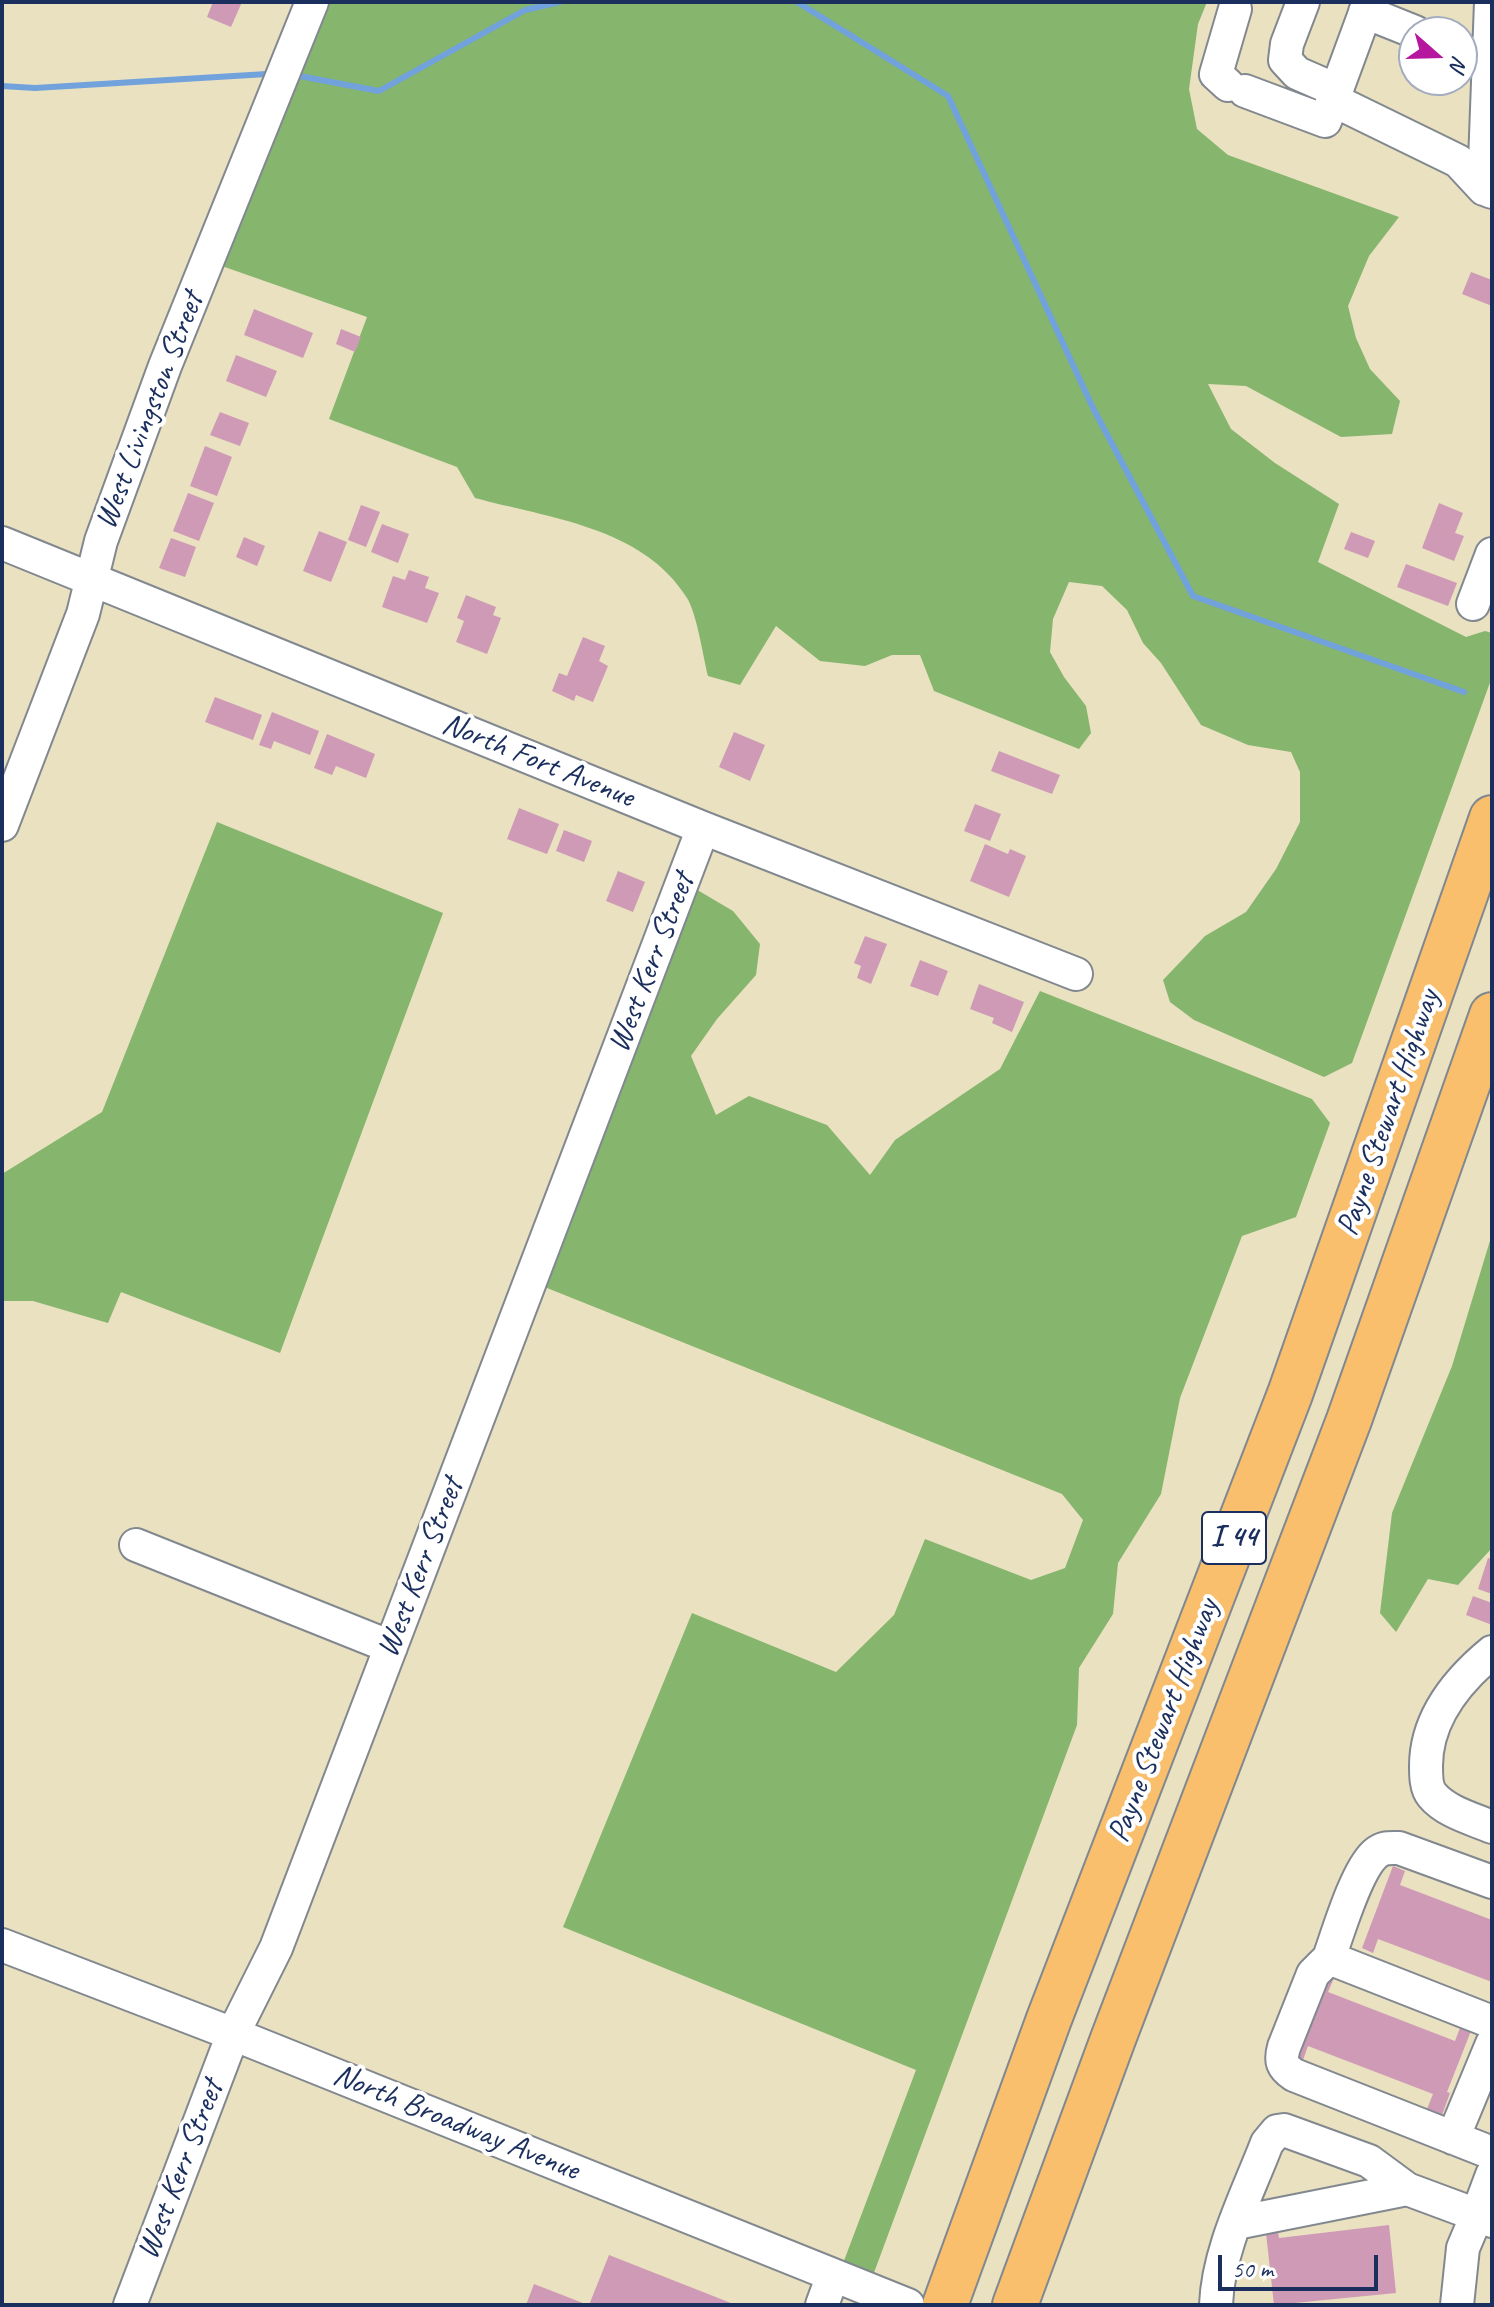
<!DOCTYPE html>
<html>
<head>
<meta charset="utf-8">
<style>
  body { margin:0 }
  #map { position:relative; width:1494px; height:2307px; overflow:hidden; background:#eae1c0; font-family:Caveat,sans-serif }
  canvas { display:block }
  .frame { position:absolute; inset:0; border:4px solid #1b2f5e; pointer-events:none }
  .north { position:absolute; left:1398px; top:16px; width:80px; height:80px; box-sizing:border-box; background:#fff; border:2px solid #a4acbf; border-radius:50%; rotate:110deg; font-size:22px; font-weight:700; line-height:32px; text-align:center; color:#1b2f5e }
  .north::after { content:''; display:block; margin:auto; width:28px; height:36px; background:#b5179e; clip-path:polygon(50% 0,100% 100%,50% 72%,0 100%) }
  .scale { position:absolute; left:1218px; top:2255px; width:160px; height:36px; box-sizing:border-box; border:4px solid #1b2f5e; border-top:0; padding-left:10px; font-size:24px; line-height:28px; white-space:nowrap; color:#1b2f5e; -webkit-text-stroke:6px #fff; paint-order:stroke }
</style>
</head>
<body>
<div id="map">
<canvas width="1494" height="2307"></canvas>
<div class="frame"></div>
<div class="north">N</div>
<div class="scale">50 m</div>
</div>
<script>
const c = document.querySelector('canvas').getContext('2d');
c.lineJoin = 'round';
function paint(path, color) {
  c.fillStyle = color;
  c.fill(path, 'evenodd');
}
function strokePath(path, color, width, dash) {
  c.strokeStyle = color;
  c.lineWidth = width;
  c.lineCap = dash ? 'butt' : 'round';
  c.setLineDash(dash || []);
  c.stroke(path);
}
function label(font, color, halo, rows, align = 'center') {
  c.font = font + ' Caveat,sans-serif';
  c.lineWidth = 8;
  c.setLineDash([]);
  c.textBaseline = 'middle';
  c.strokeStyle = halo;
  c.fillStyle = color;
  for (const [text, x, y, turn = 0] of rows) {
    c.save();
    c.translate(x, y);
    c.rotate((+turn || 0) * Math.PI / 180);
    c.textAlign = isNaN(turn) ? turn : align;
    if (halo) c.strokeText(text, 0, 0);
    c.fillText(text, 0, 0);
    c.restore();
  }
}
paint(new Path2D(`
  M328,2H1207L1198,24L1189,89L1197,129L1228,155L1399,217L1369,256L1348,306L1356,338L1370,369L1400,401L1392,434L1341,437L1246,386L1208,384L1231,429L1275,463L1339,504L1318,562L1466,637L1485,631L1492,633V677L1352,1063L1324,1077L1194,1020L1170,1002L1163,980L1205,936L1246,912L1276,869L1300,822V772L1291,752L1248,745L1201,725L1161,663L1143,643L1127,610L1102,586L1069,582L1053,619L1050,652L1064,677L1086,706L1091,733L1079,749L934,691L920,655H892L865,666L820,661L776,626L740,685L708,676C703,656 697,614 687,598C643,527 549,518 475,498L457,467L329,419L367,317L219,265Z
  M217,822L443,913L280,1353L121,1292L108,1323L33,1301H2V1174L102,1112Z
  M694,888L733,911L760,944L756,975L717,1019L691,1056L716,1115L749,1096L827,1125L870,1175L895,1140L1000,1069L1040,991L1312,1099L1330,1123L1296,1217L1242,1236L1180,1398L1161,1494L1118,1563L1113,1614L1079,1668L1077,1725L872,2278L842,2266L916,2070L563,1927L692,1613L836,1672L894,1615L925,1539L1031,1580L1065,1568L1083,1520L1062,1494L542,1286Z
  M1492,1234V1548L1458,1585L1428,1579L1396,1632L1380,1613L1392,1513L1452,1366Z`), '#86b56e');
strokePath(new Path2D(`
  M797,2L948,96L1093,408L1193,596L1464,692
  M294,75L379,91L525,10L560,2
  M2,86L35,88L267,74`), '#71a2dc', 6);
paint(new Path2D(`
  M213,2H242L231,27L207,17Z
  M1471,272L1492,280V306L1462,294Z
  M254,309L313,333L303,358L244,335Z
  M341,329L361,337L355,352L336,344Z
  M236,355L277,371L266,397L226,381Z
  M220,412L249,423L240,446L210,435Z
  M205,446L232,457L217,496L190,486Z
  M188,493L214,503L199,541L173,531Z
  M1439,503L1463,513L1455,533L1464,536L1454,561L1422,548Z
  M361,505L380,512L366,547L348,540Z
  M382,524L409,534L398,563L371,552Z
  M319,531L347,542L331,582L303,571Z
  M1351,532L1375,541L1368,558L1344,549Z
  M244,537L265,546L257,566L236,557Z
  M171,538L196,547L185,577L159,568Z
  M1406,564L1457,583L1448,606L1397,587Z
  M409,570L429,577L425,588L439,593L427,623L382,607L393,576L405,580Z
  M466,595L496,607L493,615L501,618L487,654L456,642L464,621L457,618Z
  M583,637L605,646L599,661L608,666L593,702L576,695L574,701L552,691L559,673L567,676Z
  M215,697L262,715L253,740L205,722Z
  M272,712L319,731L310,755L274,741L271,749L259,745Z
  M734,732L765,745L750,781L719,767Z
  M327,734L375,754L366,778L336,766L332,775L314,768Z
  M999,751L1060,775L1052,794L991,771Z
  M975,804L1001,814L990,841L964,831Z
  M519,808L559,824L547,854L507,839Z
  M564,830L592,841L584,862L556,851Z
  M985,844L1008,854L1010,849L1026,856L1009,897L970,881Z
  M618,871L645,882L633,912L606,901Z
  M865,936L887,944L871,984L857,978L861,966L854,963Z
  M920,960L948,971L938,996L910,986Z
  M979,984L1024,1002L1012,1032L992,1023L994,1018L970,1009Z
  M1488,1558L1492,1559V1594L1478,1589Z
  M1473,1596L1492,1603V1625L1466,1615Z
  M1393,1866L1405,1871L1400,1885L1492,1920V1982L1378,1939L1373,1953L1362,1948Z
  M1322,1973L1334,1978L1328,1992L1455,2041L1460,2028L1471,2031L1447,2092L1450,2093L1442,2115L1427,2109L1433,2094L1308,2046L1303,2060L1290,2055Z
  M1389,2225L1396,2293L1274,2305L1266,2233L1278,2232L1279,2238Z
  M609,2255L736,2305H589Z
  M534,2284L588,2305H526Z`), '#ce9ab6');
const minor = new Path2D(`
  M1303,2L1287,44L1285,60L1297,73L1336,90
  M1369,2L1333,100L1458,161L1484,189L1492,192
  M1365,12L1415,32
  M1462,50L1489,61
  M1228,85L1216,74L1235,9
  M1245,91L1325,121L1333,100
  M1484,189L1491,2
  M2,543L703,828L1076,974
  M1473,604L1492,554
  M2,825L83,614L101,541L165,366L312,2
  M136,1545L391,1647
  M1492,1652C1458,1680 1426,1719 1426,1766C1426,1775 1426,1788 1432,1795C1446,1812 1473,1819 1492,1827
  M1492,1882L1399,1848C1389,1848 1383,1847 1375,1854C1356,1871 1338,1933 1329,1958L1492,2022
  M2,1945L233,2034L908,2305
  M1329,1958L1313,1974L1284,2047C1280,2061 1282,2067 1294,2075L1492,2153
  M1453,2138L1492,2044
  M1236,2223L1407,2189
  M130,2305L233,2034L276,1948L703,828
  M822,2305L833,2275
  M1216,2305C1218,2250 1247,2195 1267,2143L1277,2131L1284,2130L1369,2161L1407,2189L1477,2215L1492,2175
  M1457,2305L1463,2248L1477,2215L1492,2221`);
const highway = new Path2D(`
  M945,2305L1049,2019L1290,1394L1492,818
  M1015,2305L1113,2039L1349,1420L1492,1015`);
strokePath(minor, '#82888f', 36);
strokePath(highway, '#82888f', 48);
strokePath(minor, '#fff', 32);
strokePath(highway, '#f9bf6d', 44);
for (const [x, y, w] of [
  [1234,1538,64]
]) {
  const box = new Path2D();
  box.roundRect(x - w / 2, y - 26, w, 52, 6);
  c.fillStyle = '#fff';
  c.fill(box);
  strokePath(box, '#1b2f5e', 2);
}
label('bold 30px', '#1b2f5e', null, [
  ["I 44",1234,1538]
]);
label('32px', '#1b2f5e', '#fff', [
  ["West Livingston Street",150,411,-69],
  ["North Fort Avenue",538,761,22],
  ["West Kerr Street",652,963,-69],
  ["Payne Stewart Highway",1389,1113,-71],
  ["West Kerr Street",421,1568,-69],
  ["Payne Stewart Highway",1164,1721,-69],
  ["North Broadway Avenue",456,2123,22],
  ["West Kerr Street",181,2170,-69]
]);
</script>
</body>
</html>
